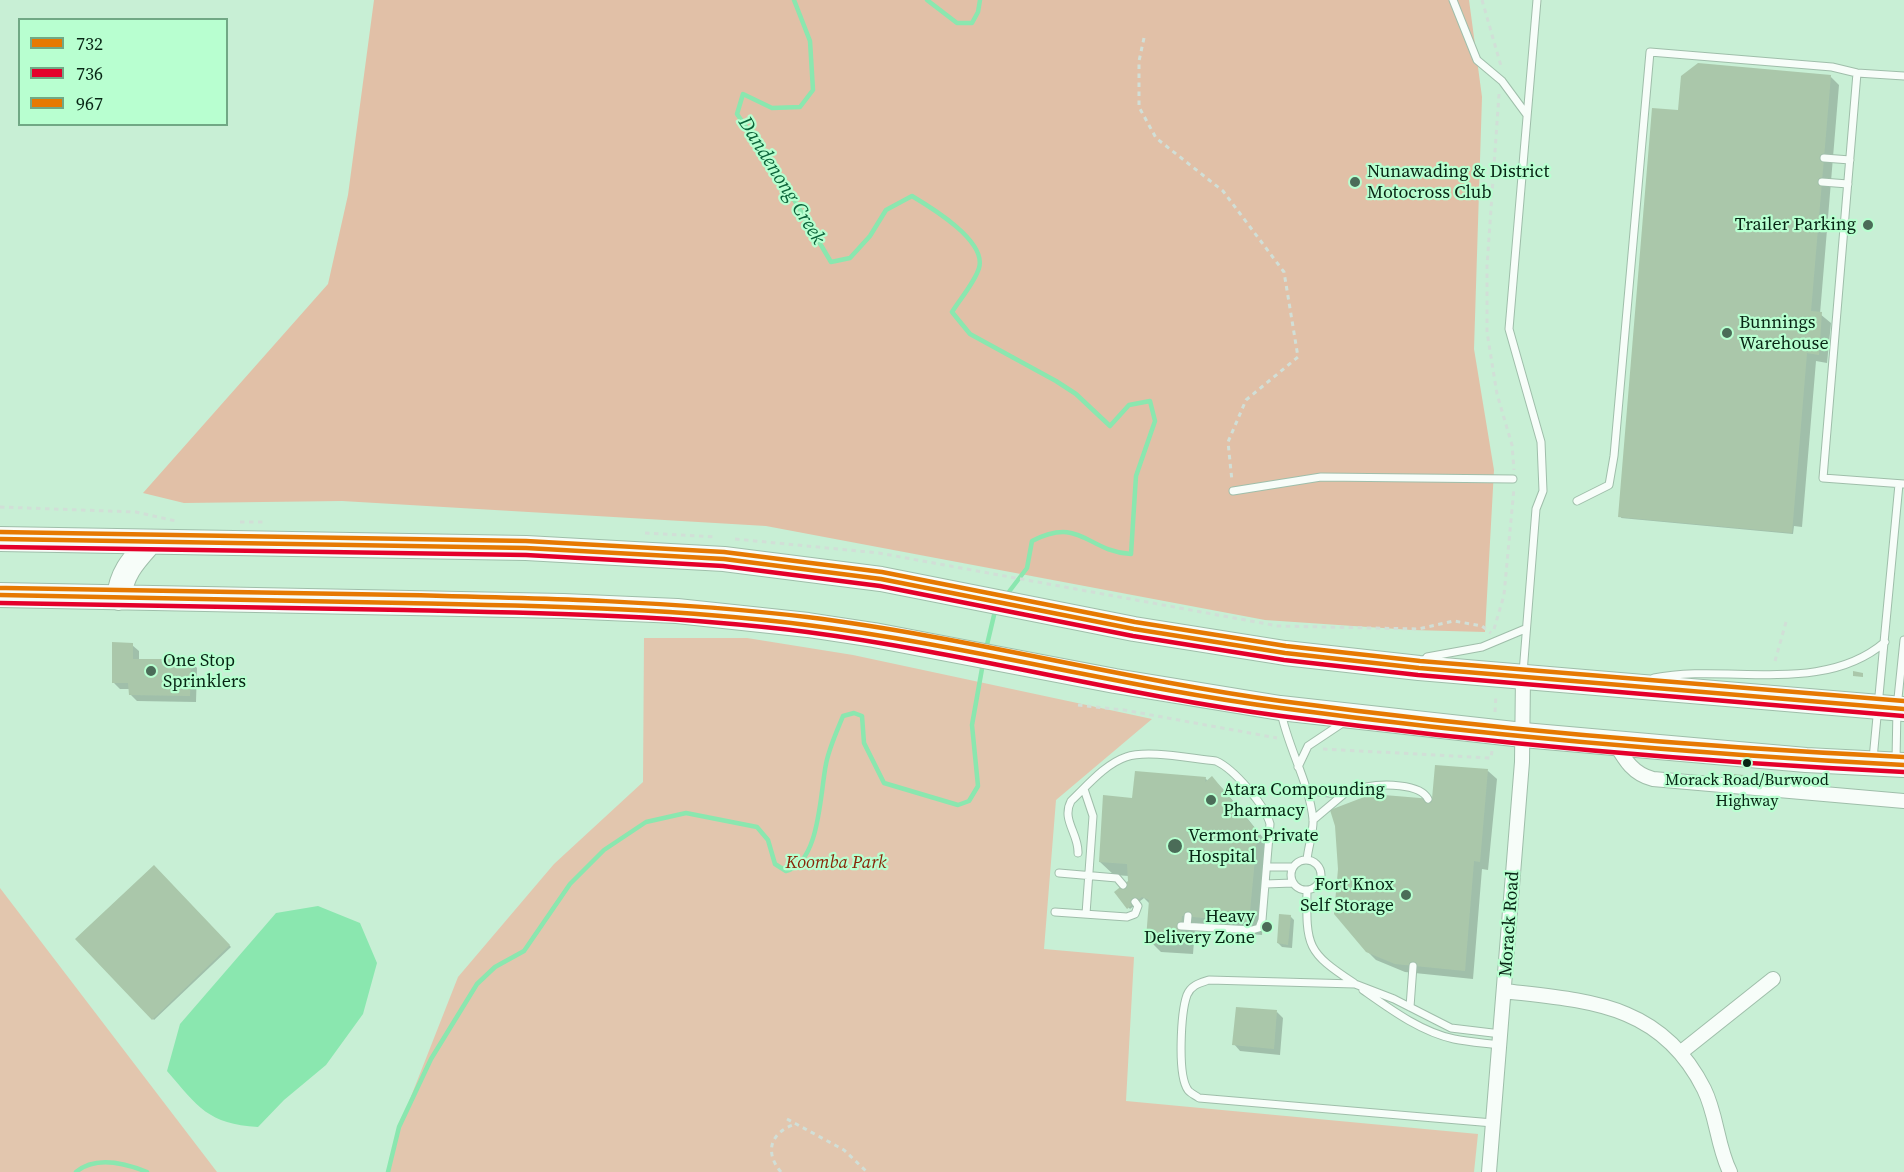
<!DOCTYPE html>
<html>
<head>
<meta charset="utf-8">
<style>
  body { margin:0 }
  #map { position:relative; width:1904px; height:1172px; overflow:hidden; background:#c8efd5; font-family:"Source Serif 4",serif }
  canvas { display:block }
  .legend { position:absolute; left:18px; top:18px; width:210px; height:108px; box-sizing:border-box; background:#b8ffd0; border:2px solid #71a885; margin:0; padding:8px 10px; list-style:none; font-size:18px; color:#072514 }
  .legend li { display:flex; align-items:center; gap:12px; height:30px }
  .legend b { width:30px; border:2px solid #71a885 }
</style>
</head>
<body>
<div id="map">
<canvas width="1904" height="1172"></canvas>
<ul class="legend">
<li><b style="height:8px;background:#e67902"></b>732</li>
<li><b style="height:8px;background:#e4002b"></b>736</li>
<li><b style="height:8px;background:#e67902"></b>967</li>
</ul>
</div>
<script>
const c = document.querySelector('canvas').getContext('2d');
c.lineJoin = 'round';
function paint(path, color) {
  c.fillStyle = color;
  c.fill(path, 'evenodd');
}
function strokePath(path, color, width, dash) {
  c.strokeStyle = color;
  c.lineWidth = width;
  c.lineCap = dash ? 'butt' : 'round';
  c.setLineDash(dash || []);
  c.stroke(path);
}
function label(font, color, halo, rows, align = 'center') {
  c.font = font + ' "Source Serif 4",serif';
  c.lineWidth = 4.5;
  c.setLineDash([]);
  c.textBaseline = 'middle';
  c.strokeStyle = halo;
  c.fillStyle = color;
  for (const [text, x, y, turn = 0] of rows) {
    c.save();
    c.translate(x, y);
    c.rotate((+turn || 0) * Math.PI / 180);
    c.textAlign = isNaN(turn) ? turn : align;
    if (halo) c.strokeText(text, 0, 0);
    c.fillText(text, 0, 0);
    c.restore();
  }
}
paint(new Path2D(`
  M644,638H747L853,655L1152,719L1056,800L1044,949L1134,957L1126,1101L1478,1134L1474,1172H388L399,1127L458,977L554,864L643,782Z
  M0,888L217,1172H0Z`), '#e2c6ae');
paint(new Path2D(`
  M374,0H1469L1482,97L1474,349L1494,470L1485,632L1412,630L1265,620L766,526L342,501L184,503L143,493L328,284L348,195Z`), '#e1c0a7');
paint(new Path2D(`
  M318,906L360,923L377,963L363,1014L326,1065L284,1100L258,1127C208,1124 198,1107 167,1071L180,1024L276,913Z`), '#8ae7af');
paint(new Path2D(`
  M1830,76L1839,85L1820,314L1831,323L1827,363L1816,361L1802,527L1794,526L1793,534L1621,518L1677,112Z
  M132,645L139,651V660L190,661L197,668L196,702L137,701L130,694V689H120L114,683Z
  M1488,771L1497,779L1488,870L1482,869L1473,979L1405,972L1376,960L1367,951L1433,801Z
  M1205,778L1208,781L1212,778L1225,791L1269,845L1262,935L1195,929L1193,954L1161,952L1147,938L1150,904L1144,898L1130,909L1116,893L1129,881V876L1114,875L1100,862L1133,800Z
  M154,867L231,947L154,1020L77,939Z
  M1290,916L1294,920L1292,948L1282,947L1278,943Z
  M1277,1012L1283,1018L1280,1055L1240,1051L1234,1044Z`), '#0003');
strokePath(new Path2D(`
  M794,0L810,41L813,90L800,107L772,108L743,94L737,114L777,171L831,262L850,258L870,236L886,210L912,196C932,208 987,241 979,268C975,282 960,299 952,312L970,334L1056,381L1076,394L1110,426L1129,405L1150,401L1155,421L1136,476L1131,554C1086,551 1081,516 1032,541L1027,568L1005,597
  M927,0L957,23H972L978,12L980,0
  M986,649L995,611
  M76,1172C96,1155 125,1163 147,1172
  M388,1172L399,1127L431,1059L477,984L495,967L524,951L570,884L604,850L646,822L686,813L757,827L768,840L775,864L786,871C820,863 820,793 826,764C829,748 837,731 843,716L854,713L862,716L864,743L884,783L958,805L969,801L978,786L972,725L983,663`), '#8ae7af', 4.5);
paint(new Path2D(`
  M1698,63L1831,75L1811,311L1822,312L1819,355L1807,353L1792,533L1618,517L1652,108L1678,110L1681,76Z
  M112,642L133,643V659H191L190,696L129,695L128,683H112Z
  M1853,671L1863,673V677L1853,676Z
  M1435,765L1488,769L1480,862L1474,861L1465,971L1395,964L1366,952L1334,914L1338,869L1335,826L1330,810L1372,794L1432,799Z
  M1135,771L1206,777L1205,782L1212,776L1257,831L1248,836L1257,837L1249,922L1182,916L1180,941L1146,939L1149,900L1142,897L1127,909L1114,892L1128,881L1127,864L1099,862L1103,795L1132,798Z
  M1734,774L1744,775V779L1734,778Z
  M154,865L230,945L152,1020L75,939Z
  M1279,914L1291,915L1288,945L1277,943Z
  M1236,1007L1277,1010L1274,1049L1232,1045Z`), '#aac7aa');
const service = new Path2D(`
  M1453,0L1477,60L1502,81L1527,115
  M1857,73L1823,478L1904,484
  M1824,158L1850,160
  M1822,182L1848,184
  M1233,491L1321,477L1513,479
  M1577,501L1609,485L1614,456L1650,52L1832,67L1857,73L1904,76
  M1423,663L1427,657L1482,647L1525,629
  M1523,673L1536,509L1543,491L1541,442L1509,329L1537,0
  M1654,678C1727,663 1822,696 1885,642
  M1281,712C1288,748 1309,782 1313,819C1314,831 1308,847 1307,860
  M1873,759L1899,484
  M1896,760L1897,708L1904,640
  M1298,767L1308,746L1344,722
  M1084,789L1093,816L1086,914
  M1305,789C1318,792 1330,794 1343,793C1351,792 1358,788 1366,787C1382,784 1420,783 1428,799
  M1313,820L1345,793
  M1078,853C1079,834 1061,820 1071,801C1087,786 1105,764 1126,757C1148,749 1192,759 1216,761C1234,769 1265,805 1270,824L1262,920L1259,928L1252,930L1181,926
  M1291 875a15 15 0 1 1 30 0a15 15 0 1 1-30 0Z
  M1267,867H1293
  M1059,873L1117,878L1123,885
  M1265,884L1293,883
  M1307,890C1306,947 1307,952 1354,983
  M1055,912L1127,917L1135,914L1138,906L1135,902
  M1187,926L1188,916
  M1363,990C1390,1009 1421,1032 1454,1039C1469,1042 1485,1043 1500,1045
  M1410,1007L1413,966
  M1493,1123L1199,1098C1195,1095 1190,1093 1188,1090C1177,1075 1181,1012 1187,995C1191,985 1200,983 1209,980L1355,984L1394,999L1451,1028L1501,1034`);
const minor = new Path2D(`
  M1615,743C1625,760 1633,774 1653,779L1904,801
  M1504,991C1588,1001 1661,1003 1704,1089C1717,1115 1717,1146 1730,1172
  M1680,1053L1773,979
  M1489,1172L1522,762L1523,676`);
const trunk = new Path2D(`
  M0,539L526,548L724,559L881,579L1134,629L1285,653L1419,668L1904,709
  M0,595L563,606L677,611L808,625L874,635L1115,681L1280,708L1523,735L1806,760L1904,765
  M119,598C121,573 134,560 150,542`);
strokePath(service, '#9fbeaa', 9);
strokePath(minor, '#9fbeaa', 16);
strokePath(trunk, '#9fbeaa', 26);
strokePath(new Path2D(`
  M1482,0L1501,66
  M1144,38L1139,61V107L1156,138L1223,191L1284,272L1298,357L1246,400L1228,442L1232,481
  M1499,94L1487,266V332L1497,394L1512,445L1514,470
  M0,507L136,512L176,521
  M240,522H263
  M645,533L716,537
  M735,539L879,553L1278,626L1418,629L1454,621L1482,626L1491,633
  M1494,629L1504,595L1514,488
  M1775,661L1786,622
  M1078,705L1124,710L1277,738
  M1495,712L1496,694
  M1323,749L1491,758L1492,751
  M1235,804L1243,796
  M787,1119L844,1150L867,1172
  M781,1172C763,1151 772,1131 796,1124`), '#d1dfd7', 3, [4.5, 4.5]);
strokePath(service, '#f7fdf9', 7);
strokePath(minor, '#f7fdf9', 14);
strokePath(trunk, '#f7fdf9', 24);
strokePath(new Path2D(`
  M0,539L526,548L724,559L881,579L1134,629L1285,653L1419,668L1904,709
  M0,595C135,598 269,600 404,603C539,606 673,608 807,625C966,645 1122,687 1281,708C1487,736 1696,754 1904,765`), '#e67902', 4.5);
strokePath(new Path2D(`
  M0,547L526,555L723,566L880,586L1133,636L1284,660L1418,675L1903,716
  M0,603C135,605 269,608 404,610C539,613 673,615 807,632C966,653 1122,695 1281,716C1487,743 1696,762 1904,772`), '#e4002b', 4.5);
strokePath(new Path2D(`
  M0,532L526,541L724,552L882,572L1135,622L1286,646L1420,661L1904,701
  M0,588C135,590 270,593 404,595C539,598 673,601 807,617C966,637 1122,679 1281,701C1487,729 1696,747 1904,757`), '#e67902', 4.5);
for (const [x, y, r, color] of [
  [1355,182,6,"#4b6c58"],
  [1868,225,6,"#4b6c58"],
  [1727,333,6,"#4b6c58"],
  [151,671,6,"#4b6c58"],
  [1747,763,5,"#072514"],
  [1211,800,6,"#4b6c58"],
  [1175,846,8,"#4b6c58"],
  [1406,895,6,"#4b6c58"],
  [1267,927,6,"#4b6c58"]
]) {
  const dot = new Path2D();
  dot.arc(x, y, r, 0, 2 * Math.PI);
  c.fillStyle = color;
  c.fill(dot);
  strokePath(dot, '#b8ffd0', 2);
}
label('16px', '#072514', '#b8ffd0', [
  ["Morack Road/Burwood",1747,781],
  ["Highway",1747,802]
]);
label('18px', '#072514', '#b8ffd0', [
  ["Nunawading & District",1367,172],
  ["Motocross Club",1367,193],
  ["Trailer Parking",1856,225,"right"],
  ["Bunnings",1739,323],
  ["Warehouse",1739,344],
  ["One Stop",163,661],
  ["Sprinklers",163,682],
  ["Atara Compounding",1223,790],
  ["Pharmacy",1223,811],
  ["Vermont Private",1188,836],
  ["Hospital",1188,857],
  ["Fort Knox",1394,885,"right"],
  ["Self Storage",1394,906,"right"],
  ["Heavy",1255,917,"right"],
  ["Delivery Zone",1255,938,"right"]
], 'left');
label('italic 18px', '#892508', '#b8ffd0', [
  ["Koomba Park",836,863]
]);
label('18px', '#072514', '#b8ffd0', [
  ["Morack Road",1510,924,-86]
]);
label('italic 20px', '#0c653a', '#b8ffd0', [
  ["Dandenong Creek",781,181,58]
]);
</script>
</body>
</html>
